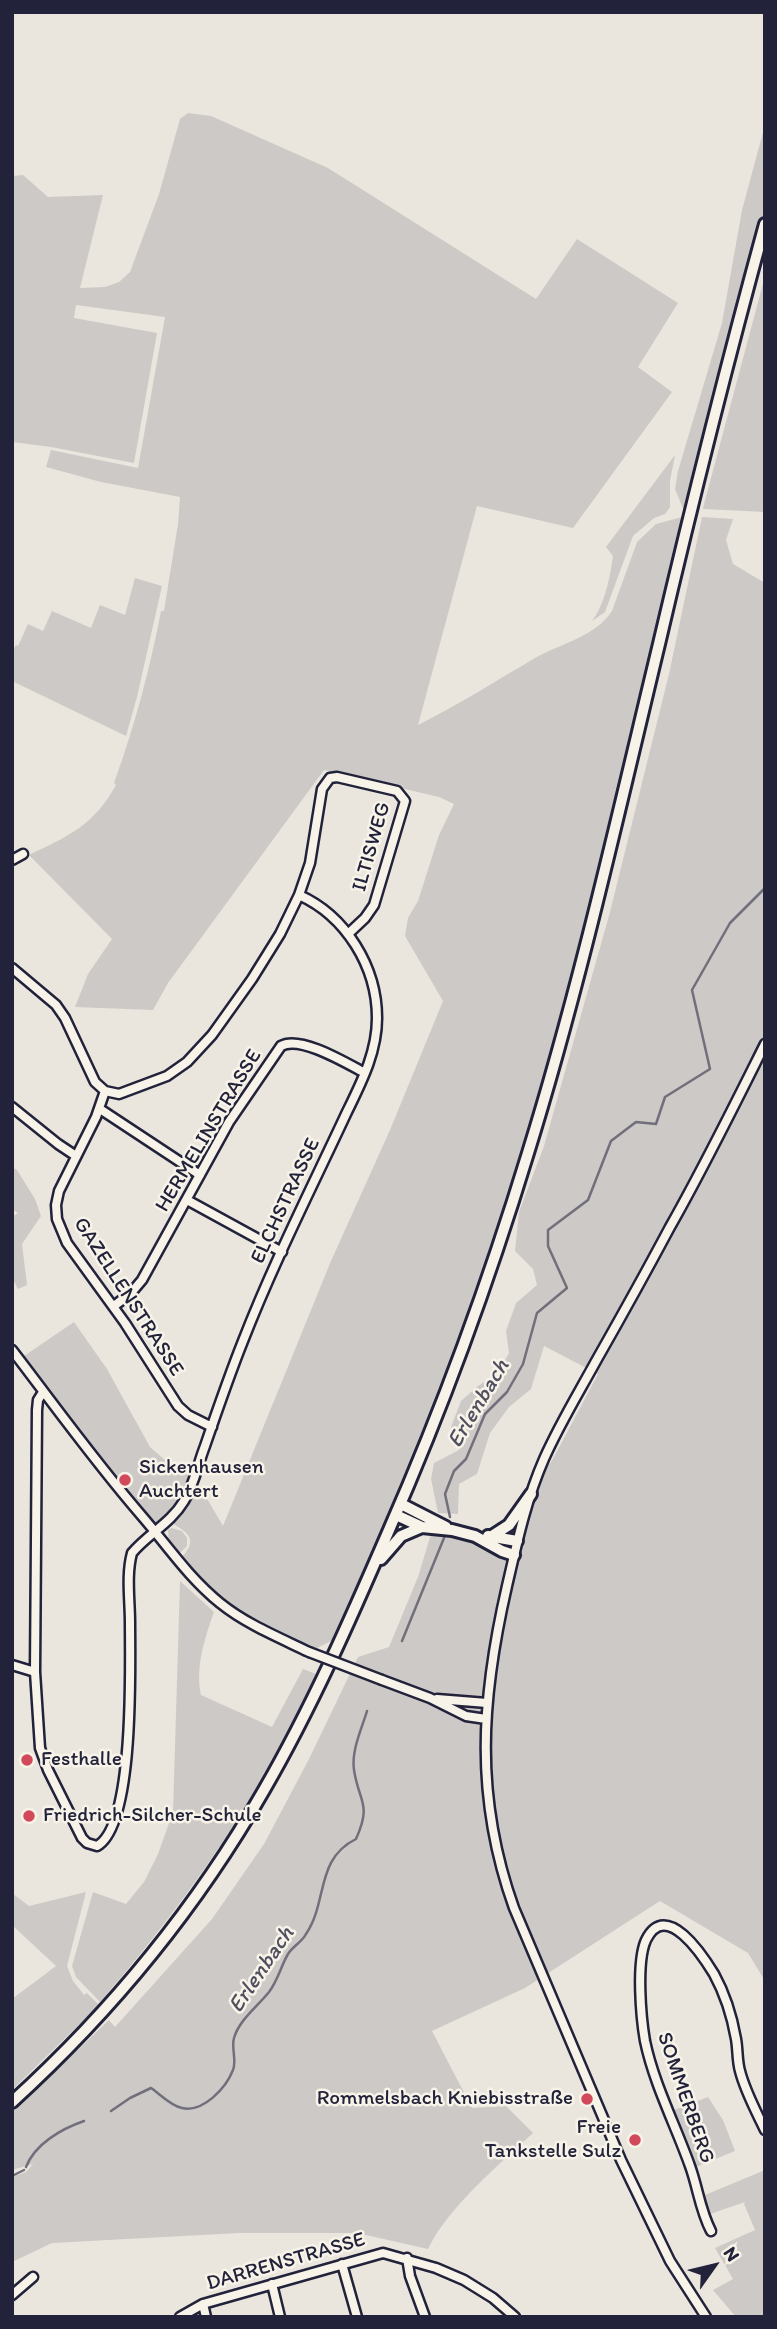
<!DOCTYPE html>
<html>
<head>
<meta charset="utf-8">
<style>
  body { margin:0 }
  #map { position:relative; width:777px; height:2329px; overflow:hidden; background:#eae6de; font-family:Itim,sans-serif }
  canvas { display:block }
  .frame { position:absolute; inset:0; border:14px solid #22223b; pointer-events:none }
  .north { position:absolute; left:679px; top:2231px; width:70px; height:70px; -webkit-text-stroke:5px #f7f3e8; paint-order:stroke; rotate:56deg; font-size:19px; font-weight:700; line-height:28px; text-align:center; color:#22223b }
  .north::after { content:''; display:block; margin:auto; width:24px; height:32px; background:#22223b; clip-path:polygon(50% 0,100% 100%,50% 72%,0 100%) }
</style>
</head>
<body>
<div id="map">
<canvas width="777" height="2329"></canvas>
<div class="frame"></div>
<div class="north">N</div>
</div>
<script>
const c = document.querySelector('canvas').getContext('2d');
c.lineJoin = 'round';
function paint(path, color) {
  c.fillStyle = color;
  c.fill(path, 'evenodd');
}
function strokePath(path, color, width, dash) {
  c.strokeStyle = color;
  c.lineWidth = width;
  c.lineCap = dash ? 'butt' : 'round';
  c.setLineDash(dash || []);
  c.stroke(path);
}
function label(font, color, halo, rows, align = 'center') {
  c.font = font + ' Itim,sans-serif';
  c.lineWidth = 5;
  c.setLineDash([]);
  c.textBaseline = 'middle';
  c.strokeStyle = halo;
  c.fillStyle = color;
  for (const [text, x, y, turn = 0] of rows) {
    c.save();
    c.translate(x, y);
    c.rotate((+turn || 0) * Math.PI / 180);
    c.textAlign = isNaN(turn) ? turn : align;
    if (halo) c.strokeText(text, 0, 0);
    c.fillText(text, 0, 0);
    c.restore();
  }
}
paint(new Path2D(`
  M188,113L211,116L328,168L536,299L577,239L678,303L638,367L672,392L573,528L477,506L418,725C458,705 496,681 535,658C560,644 596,636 612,611L637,542L656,524L682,517L620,778L611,847L491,1268L343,1635L309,1652L231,1611L177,1562C199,1541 192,1534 168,1521L155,1534L87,1451L24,1356L74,1322L107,1369L150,1447L166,1461L187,1472L202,1490L223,1526L331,1261L390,1130L443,1001L405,936L408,918L418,901L439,835L454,804L439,797L324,770L168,983L153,1010L75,1007L88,974L112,939L29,855C70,835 93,826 116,785L114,783C134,728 150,669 161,611H164L178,524L180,497L101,482L46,467L51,450L138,468L165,317L76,305L74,318L157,333L134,463L51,447L12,442V176L23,175L48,197L103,195L80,288L105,287L119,282L130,272L159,194L180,119Z
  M765,125V207L726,346L684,511L675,489L678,471L722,323L742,210Z
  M765,276V512L703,509V508Z
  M675,455L670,481V507L665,514L654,518L633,536L605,612L592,621C605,604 610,577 613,556L606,547Z
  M702,517L733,519L726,540L733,564L765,583V1981L748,1953L660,1901L525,1988L432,2031L472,2108L506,2106L533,2133C499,2165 448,2207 428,2249L357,2233H239L52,2243L12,2262V2177L26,2172L33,2164L12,2170V2113L109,2020L115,2027L212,1919L264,1844L309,1759L358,1657L389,1647L418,1577L434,1524L514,1554L531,1494L554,1457L598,1374L544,1346L531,1389L509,1407L490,1433L477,1474L459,1484L458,1514L438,1513L431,1479L434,1463L459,1450L451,1427L461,1401L478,1386L497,1374L509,1353L506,1331L516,1303L537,1285L533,1269L515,1251L519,1212L544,1146L610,912L669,674ZM744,1075L751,1078L635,1300L629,1297Z
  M135,578L162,586L137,697L126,736L12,681V652L16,645L18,646L28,624L43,631L52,611L91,628L100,605L125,615Z
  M12,1167L17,1170L35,1199L41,1216L22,1244L27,1285L18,1289L12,1278V1217L18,1213L12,1209Z
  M171,1528L182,1531L187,1538V1546L177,1556L169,1542L168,1530Z
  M180,1581L214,1612C205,1637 195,1668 201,1695L272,1727L303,1669L316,1674C298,1710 281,1748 260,1783C213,1861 160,1933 100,2002L76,1977L72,1966L93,1892L126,1904L144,1882L158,1854L173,1812Z
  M86,1892L67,1966L73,1981L84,1995L87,1993L99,2005L12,2090V1999L56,1966L12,1925V1893L29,1906Z
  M708,2097L723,2120L735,2151L696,2167L674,2110Z
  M765,2170V2317H736L713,2290L733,2279L715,2248L755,2230L744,2204L745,2202L710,2214L705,2195Z`), '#cdc9c6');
strokePath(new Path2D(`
  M450,1517L445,1494L454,1471L466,1459L485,1414L507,1392L523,1364L537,1313L567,1288L548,1246V1230L588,1200L611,1141L636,1122L656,1124L665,1097L710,1069L692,990L730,923L765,888
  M402,1641L444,1538
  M111,2111L130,2098L151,2088C160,2094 171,2106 182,2108C203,2113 226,2088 233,2070C237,2060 231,2048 234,2038C239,2020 258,2006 269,1992C278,1980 281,1966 288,1954C293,1946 302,1942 306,1934C328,1902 315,1859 356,1839C372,1803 359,1803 354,1770C351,1751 362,1728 367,1711
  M26,2167C35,2144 61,2129 84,2121
  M12,2176L24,2170`), '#716f7b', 2.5);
const minor = new Path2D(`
  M12,860L23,854
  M12,968L56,1005L65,1018L95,1082L105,1091L119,1094L167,1076L187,1062L212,1035L252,979L280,934L299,895L310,863L322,789L330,778L337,777L397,791L405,801L374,905L365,918L348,934
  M105,1091L96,1117L59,1191L56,1205L57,1219L67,1243L125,1323L178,1406L188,1415L212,1427
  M12,1107L58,1144L76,1156
  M100,1109L200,1175
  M187,1200L282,1252
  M114,1306L131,1293L142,1280L229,1122L281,1046C300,1035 346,1063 365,1073
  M12,1350C55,1406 95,1462 141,1515C167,1545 188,1577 220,1603C246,1624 278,1637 309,1652
  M43,1392L38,1400L37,1410L35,1672L40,1748L48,1770L82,1838L87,1843L97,1846C135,1825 130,1665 130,1623C130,1600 126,1575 132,1553C148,1534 171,1523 184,1501C194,1485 198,1464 205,1446C217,1411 229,1376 243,1341C273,1264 311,1189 346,1114C361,1083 377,1053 377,1018C377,967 346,916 299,895
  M12,1665L35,1672
  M382,1680L430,1698L466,1716L486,1719
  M437,1699L487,1703
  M711,2231C700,2210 698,2188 690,2166C675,2124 654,2084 645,2041C641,2018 636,1962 646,1940C666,1899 703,1956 714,1974C725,1994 732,2016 736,2039C738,2050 737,2061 740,2071C745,2091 756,2111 765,2130
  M407,2258L410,2276L425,2317
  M342,2264L357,2317
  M272,2284L280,2317
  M12,2295L33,2277
  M203,2304L206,2317
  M180,2317L203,2304L383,2253L436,2268L464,2280L493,2298L515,2317
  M706,2317L670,2261L621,2160L514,1908C474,1796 481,1699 507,1586C517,1543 526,1500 544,1459C559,1425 578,1394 596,1361C621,1317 646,1272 670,1227C704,1167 734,1106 765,1044`);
const major = new Path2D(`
  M401,1504L446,1527
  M396,1515L422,1527L452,1530L475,1536L502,1551L514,1555
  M488,1536L517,1541
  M492,1536L509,1525L531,1494
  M381,1559L401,1536L422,1527
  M12,2102C112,2011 197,1907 264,1790C312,1707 351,1618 389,1530C443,1407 489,1281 528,1153C580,985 618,814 659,644C692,503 727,363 765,224`);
strokePath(minor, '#22223b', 13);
strokePath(major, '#22223b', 16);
strokePath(minor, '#f7f3e8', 8);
strokePath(major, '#f7f3e8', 10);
const minorBridge = new Path2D(`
  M309,1652L382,1680`);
strokePath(minorBridge, '#22223b', 13, []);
strokePath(minorBridge, '#f7f3e8', 8);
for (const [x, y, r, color] of [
  [125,1480,7,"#d1495b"],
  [27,1760,7,"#d1495b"],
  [29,1816,7,"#d1495b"],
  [587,2099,7,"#d1495b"],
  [635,2140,7,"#d1495b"]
]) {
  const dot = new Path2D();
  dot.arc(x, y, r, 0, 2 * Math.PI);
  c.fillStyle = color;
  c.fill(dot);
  strokePath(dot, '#f7f3e8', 2.5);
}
label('21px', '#22223b', '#f7f3e8', [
  ["ILTISWEG",372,847,-74],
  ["HERMELINSTRASSE",209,1131,-59],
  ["ELCHSTRASSE",286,1201,-65],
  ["GAZELLENSTRASSE",128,1297,57],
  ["SOMMERBERG",685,2098,71],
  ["DARRENSTRASSE",286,2262,-16]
]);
label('21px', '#22223b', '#f7f3e8', [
  ["Sickenhausen",139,1468],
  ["Auchtert",139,1492],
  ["Festhalle",41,1760],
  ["Friedrich-Silcher-Schule",43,1816],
  ["Rommelsbach Kniebisstraße",573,2099,"right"],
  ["Freie",621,2128,"right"],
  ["Tankstelle Sulz",621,2152,"right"]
], 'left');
label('italic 23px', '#504f60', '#f7f3e8', [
  ["Erlenbach",479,1404,-59],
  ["Erlenbach",262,1970,-56]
]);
</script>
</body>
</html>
